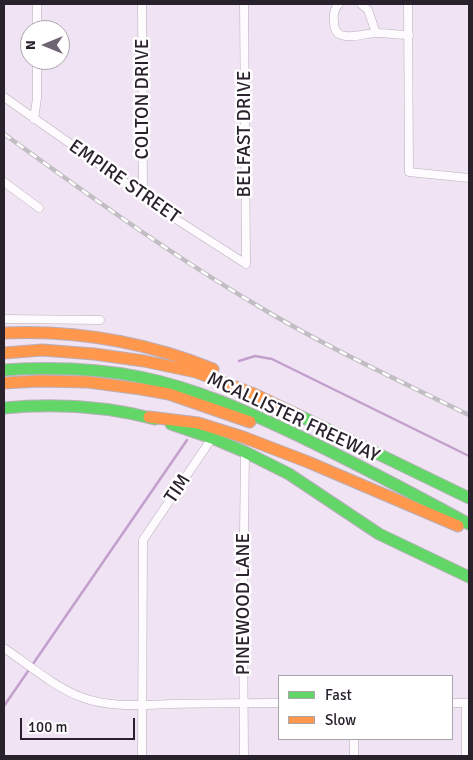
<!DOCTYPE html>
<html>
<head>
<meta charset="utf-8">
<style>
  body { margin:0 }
  #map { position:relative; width:473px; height:760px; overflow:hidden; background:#f0e3f3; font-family:Signika,sans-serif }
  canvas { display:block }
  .frame { position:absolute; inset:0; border:5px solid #29212c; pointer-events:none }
  .legend { position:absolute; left:278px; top:675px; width:175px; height:65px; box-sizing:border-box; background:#fff; border:1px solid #a9a6ab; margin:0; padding:6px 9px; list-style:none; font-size:15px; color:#29212c }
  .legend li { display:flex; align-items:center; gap:10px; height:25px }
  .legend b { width:25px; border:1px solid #a9a6ab }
  .north { position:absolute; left:20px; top:20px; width:50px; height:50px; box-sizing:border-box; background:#fff; border:1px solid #a9a6ab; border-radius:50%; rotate:270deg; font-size:14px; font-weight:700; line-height:20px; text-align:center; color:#29212c }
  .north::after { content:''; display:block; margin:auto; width:18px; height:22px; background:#6f6572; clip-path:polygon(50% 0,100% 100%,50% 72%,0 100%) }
  .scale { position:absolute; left:20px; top:718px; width:115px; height:22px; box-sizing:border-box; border:2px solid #29212c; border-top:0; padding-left:6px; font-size:15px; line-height:18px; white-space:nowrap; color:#29212c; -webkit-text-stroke:4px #fff; paint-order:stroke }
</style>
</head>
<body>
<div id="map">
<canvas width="473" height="760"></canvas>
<div class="frame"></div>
<ul class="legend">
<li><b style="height:6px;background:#63d668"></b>Fast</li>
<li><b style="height:6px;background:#ff974d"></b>Slow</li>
</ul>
<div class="north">N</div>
<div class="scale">100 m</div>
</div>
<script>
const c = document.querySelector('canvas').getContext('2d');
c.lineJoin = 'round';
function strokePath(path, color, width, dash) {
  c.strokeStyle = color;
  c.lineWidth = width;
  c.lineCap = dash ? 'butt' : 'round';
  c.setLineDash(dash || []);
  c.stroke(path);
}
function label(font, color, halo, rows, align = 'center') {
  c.font = font + ' Signika,sans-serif';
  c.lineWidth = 5;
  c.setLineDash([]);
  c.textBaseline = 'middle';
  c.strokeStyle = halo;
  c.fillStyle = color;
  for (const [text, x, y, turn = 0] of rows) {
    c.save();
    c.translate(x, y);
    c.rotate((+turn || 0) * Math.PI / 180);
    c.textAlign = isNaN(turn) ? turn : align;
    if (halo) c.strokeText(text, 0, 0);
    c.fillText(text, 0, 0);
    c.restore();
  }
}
strokePath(new Path2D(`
  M239,361L255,356L272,359L469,456
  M4,706L187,440`), '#c29fcc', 2.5);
const street = new Path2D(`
  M37,4V30
  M142,4L143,195
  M244,4L246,264
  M339,4C334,9 333,15 334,22C334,27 335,33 341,35C352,39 365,33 377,33C387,33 398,35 409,35
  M361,4L368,10L376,33
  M408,4L409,172L469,178
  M4,97L143,195L168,214L246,264
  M34,119L37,98V60
  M4,182L39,208
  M4,319L100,320
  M4,648C26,663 56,688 81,697C109,708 142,705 172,704C208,703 243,703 279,703
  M452,703H469
  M354,739V756
  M142,756L143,540L212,438
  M244,756L243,614L245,452
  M466,756V703`);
const fast = new Path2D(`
  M4,370C50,367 95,368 140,377C195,388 246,411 297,435C355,463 412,493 469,524
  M4,408C56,403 105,406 155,419
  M300,416L469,498
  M171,424L212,438L245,452L289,474L379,534L469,577`);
const slow = new Path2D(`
  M4,333C76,330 146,342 213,369
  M4,353L42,350L94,354L144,361L196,372L254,394L300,416
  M4,383L39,381L88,382L141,389L169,394L250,422
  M149,417L198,423L243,437L308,462L458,526`);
strokePath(street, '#b9afbb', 9);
strokePath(fast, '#b9afbb', 13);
strokePath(slow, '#b9afbb', 13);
strokePath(street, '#fdfbfd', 8);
strokePath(fast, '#63d668', 11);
strokePath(slow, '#ff974d', 11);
const rail = new Path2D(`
  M4,134C87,194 170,254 258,306C326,347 398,380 469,415`);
strokePath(rail, '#c0bec2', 4.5);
strokePath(rail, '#fff', 2.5, [8]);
label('19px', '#29212c', '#fff', [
  ["COLTON DRIVE",143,99,-90],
  ["BELFAST DRIVE",245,134,-90],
  ["EMPIRE STREET",124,182,35],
  ["MCALLISTER FREEWAY",293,418,25],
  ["TIM",178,489,-56],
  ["PINEWOOD LANE",244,604,-90]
]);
</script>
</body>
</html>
